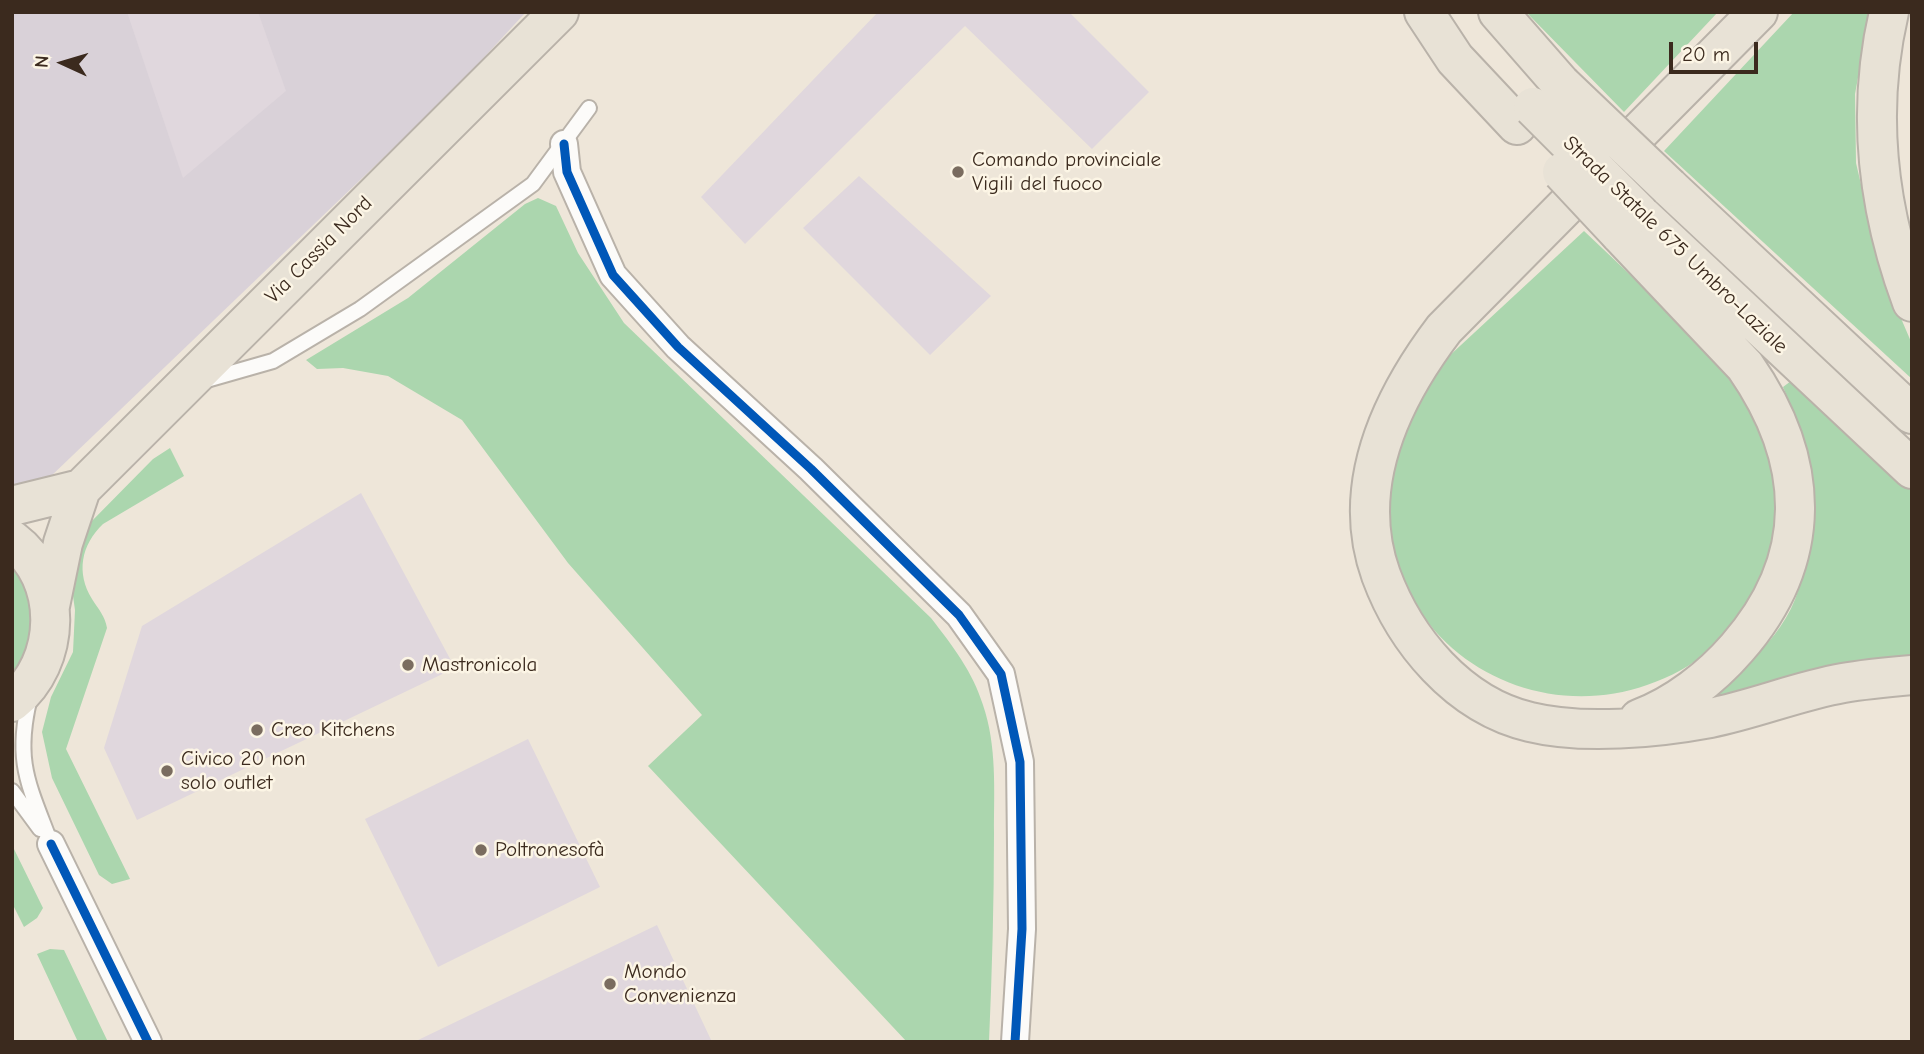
<!DOCTYPE html>
<html>
<head>
<meta charset="utf-8">
<style>
  body { margin:0 }
  #map { position:relative; width:1924px; height:1054px; overflow:hidden; background:#eee6d9; font-family:"Comic Neue",sans-serif }
  canvas { display:block }
  .frame { position:absolute; inset:0; border:14px solid #3b2a1e; pointer-events:none }
  .north { position:absolute; left:28px; top:28px; width:70px; height:70px; -webkit-text-stroke:5px #fcf5e5; paint-order:stroke; rotate:274deg; font-size:19px; font-weight:700; line-height:28px; text-align:center; color:#3b2a1e }
  .north::after { content:''; display:block; margin:auto; width:24px; height:32px; background:#3b2a1e; clip-path:polygon(50% 0,100% 100%,50% 72%,0 100%) }
  .scale { position:absolute; left:1669px; top:42px; width:89px; height:32px; box-sizing:border-box; border:4px solid #3b2a1e; border-top:0; padding-left:9px; font-size:21px; line-height:24px; white-space:nowrap; color:#3b2a1e; -webkit-text-stroke:5px #fcf5e5; paint-order:stroke }
</style>
</head>
<body>
<div id="map">
<canvas width="1924" height="1054"></canvas>
<div class="frame"></div>
<div class="north">N</div>
<div class="scale">20 m</div>
</div>
<script>
const c = document.querySelector('canvas').getContext('2d');
c.lineJoin = 'round';
function paint(path, color) {
  c.fillStyle = color;
  c.fill(path, 'evenodd');
}
function strokePath(path, color, width, dash) {
  c.strokeStyle = color;
  c.lineWidth = width;
  c.lineCap = dash ? 'butt' : 'round';
  c.setLineDash(dash || []);
  c.stroke(path);
}
function label(font, color, halo, rows, align = 'center') {
  c.font = font + ' "Comic Neue",sans-serif';
  c.lineWidth = 5;
  c.setLineDash([]);
  c.textBaseline = 'middle';
  c.strokeStyle = halo;
  c.fillStyle = color;
  for (const [text, x, y, turn = 0] of rows) {
    c.save();
    c.translate(x, y);
    c.rotate((+turn || 0) * Math.PI / 180);
    c.textAlign = isNaN(turn) ? turn : align;
    if (halo) c.strokeText(text, 0, 0);
    c.fillText(text, 0, 0);
    c.restore();
  }
}
paint(new Path2D(`
  M12,12H526L451,93L48,479L12,496Z`), '#d9d1d8');
paint(new Path2D(`
  M1526,12H1718L1624,112Z
  M1794,12H1870L1855,94L1856,163L1882,274L1912,344V379L1664,151Z
  M538,198L556,206L578,253L624,323L931,618C952,645 973,672 983,705C997,746 994,790 994,833C994,903 992,972 989,1042H907L648,766L702,715L568,563L462,420L388,376L343,368L317,369L306,360L408,298L525,204Z
  M1584,231C1617,262 1649,293 1682,324C1701,342 1726,361 1739,385C1765,434 1787,502 1771,557C1767,569 1759,582 1753,593C1731,638 1695,669 1647,685C1536,724 1412,658 1392,540C1388,519 1386,495 1391,473C1400,432 1422,392 1447,358Z
  M1791,381L1912,488V657L1696,704C1739,673 1790,635 1801,579C1805,554 1800,523 1800,498C1800,452 1802,430 1783,387Z
  M170,448L184,476L103,524C81,545 76,573 92,599C99,610 105,616 107,628L66,749L130,879L112,884L99,875L52,778L42,732L51,697L73,652L75,610L71,582L85,528L153,459Z
  M12,560C41,614 41,624 12,678Z
  M12,845L43,908L37,918L24,927L12,903Z
  M50,949L64,950L108,1042H78L37,954Z`), '#abd6ae');
paint(new Path2D(`
  M127,12H258L286,91L183,178Z
  M878,12H1069L1149,92L1092,149L965,26L745,244L701,197Z
  M859,176L991,296L930,355L803,228Z
  M361,493L455,668L137,820L104,748L142,626Z
  M528,739L600,887L438,967L365,819Z
  M657,925L712,1042H414Z`), '#e0d7dd');
const service = new Path2D(`
  M203,381L273,361L360,309L533,184L589,108
  M30,697C14,762 29,785 51,844
  M12,791L40,829`);
const minor = new Path2D(`
  M564,144L567,172L613,275L678,347L811,469L959,615L1001,674L1020,762L1022,929L1015,1042
  M51,844L148,1042`);
const primary = new Path2D(`
  M12,506L81,489
  M12,540C64,579 62,662 12,702
  M50,606L63,543L81,489L559,12`);
const trunk = new Path2D(`
  M1424,12L1455,59L1517,125
  M1498,12L1561,84
  M1758,12L1444,329C1391,399 1349,486 1381,575C1405,640 1458,705 1530,722C1583,735 1656,728 1710,718C1755,709 1798,691 1843,683C1866,679 1889,677 1912,675
  M1889,12C1866,111 1877,208 1912,302
  M1669,187L1912,414
  M1639,213L1912,469
  M1620,234L1745,366C1811,461 1815,559 1737,648C1711,678 1676,705 1639,719`);
strokePath(service, '#b9b2a9', 18);
strokePath(minor, '#b9b2a9', 30);
strokePath(primary, '#b9b2a9', 42);
strokePath(trunk, '#b9b2a9', 42);
strokePath(service, '#fcfbf9', 14);
strokePath(minor, '#fcfbf9', 26);
strokePath(primary, '#e8e2d6', 38);
strokePath(trunk, '#e8e2d6', 38);
const trunkBridge = new Path2D(`
  M1561,84L1669,187
  M1533,107L1639,213
  M1562,172L1620,234`);
strokePath(trunkBridge, '#b9b2a9', 42, []);
strokePath(trunkBridge, '#e8e2d6', 38);
strokePath(new Path2D(`
  M564,144L567,172L613,275L678,347L811,469L959,615L1001,674L1020,762L1022,929L1015,1042
  M51,844L148,1042`), '#0057b8', 9);
for (const [x, y, r, color] of [
  [958,172,7,"#7a6c5f"],
  [408,665,7,"#7a6c5f"],
  [257,730,7,"#7a6c5f"],
  [167,771,7,"#7a6c5f"],
  [481,850,7,"#7a6c5f"],
  [610,984,7,"#7a6c5f"]
]) {
  const dot = new Path2D();
  dot.arc(x, y, r, 0, 2 * Math.PI);
  c.fillStyle = color;
  c.fill(dot);
  strokePath(dot, '#fcf5e5', 2.5);
}
label('21px', '#3b2a1e', '#fcf5e5', [
  ["Comando provinciale",972,160],
  ["Vigili del fuoco",972,184],
  ["Mastronicola",422,665],
  ["Creo Kitchens",271,730],
  ["Civico 20 non",181,759],
  ["solo outlet",181,783],
  ["Poltronesofà",495,850],
  ["Mondo",624,972],
  ["Convenienza",624,996]
], 'left');
label('21px', '#3b2a1e', '#fcf5e5', [
  ["Strada Statale 675 Umbro-Laziale",1675,245,44],
  ["Via Cassia Nord",319,250,-45]
]);
</script>
</body>
</html>
